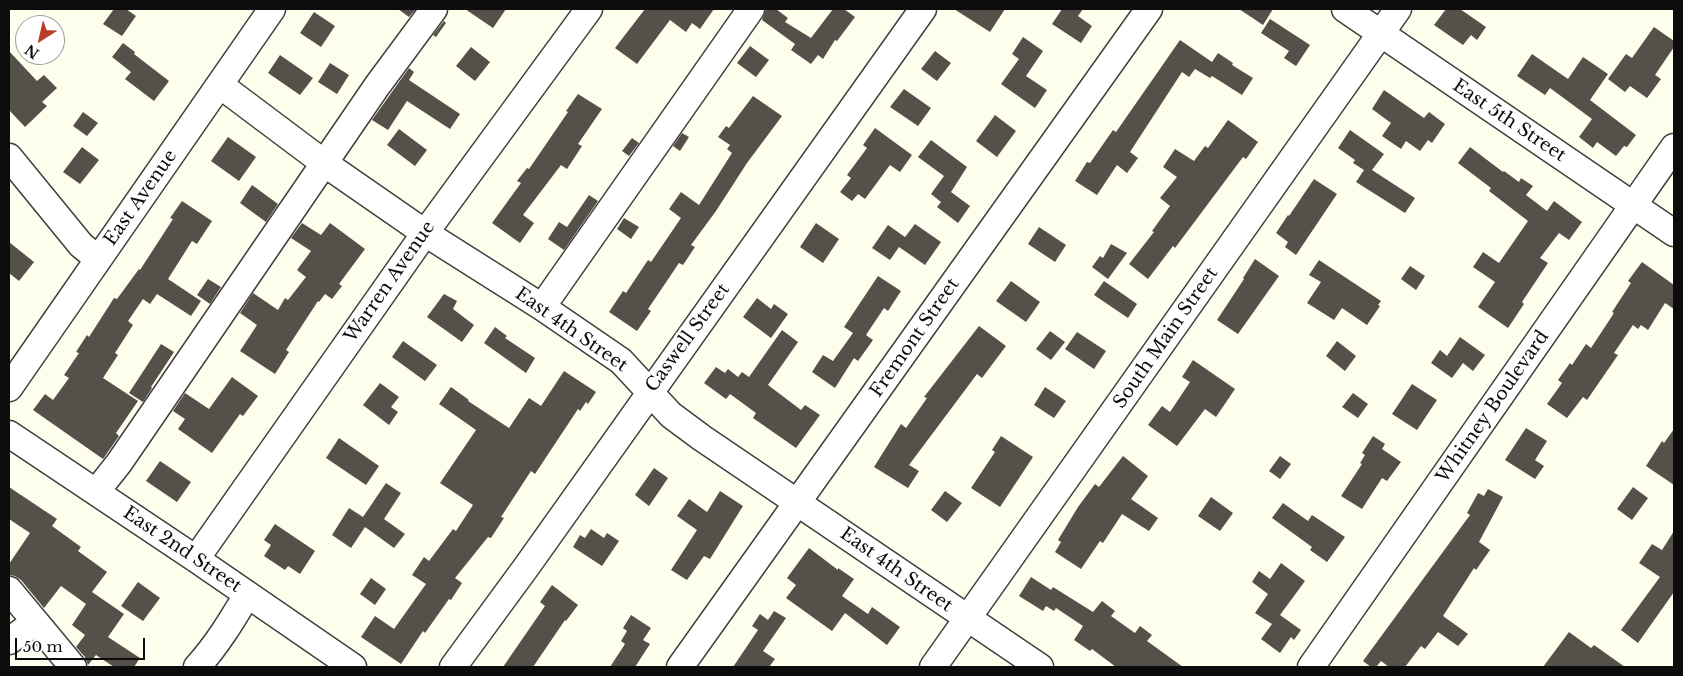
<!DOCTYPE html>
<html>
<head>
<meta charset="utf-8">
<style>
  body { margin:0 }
  #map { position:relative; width:1683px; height:676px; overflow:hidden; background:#fefeec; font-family:"Libre Baskerville",serif }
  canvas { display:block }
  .frame { position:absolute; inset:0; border:10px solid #0c0c0c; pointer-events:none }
  .north { position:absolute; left:15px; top:15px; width:50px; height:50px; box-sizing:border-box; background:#fff; border:1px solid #9e9e9e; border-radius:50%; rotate:215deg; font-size:14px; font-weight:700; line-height:20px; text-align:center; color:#0c0c0c }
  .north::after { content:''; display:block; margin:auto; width:18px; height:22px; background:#b83c28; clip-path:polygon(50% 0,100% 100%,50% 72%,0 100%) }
  .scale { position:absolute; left:15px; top:638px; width:130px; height:22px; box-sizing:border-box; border:2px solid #0c0c0c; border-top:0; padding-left:6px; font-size:15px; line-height:18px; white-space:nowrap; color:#0c0c0c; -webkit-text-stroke:4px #fff; paint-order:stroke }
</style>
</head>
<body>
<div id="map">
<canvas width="1683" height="676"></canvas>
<div class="frame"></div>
<div class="north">N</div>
<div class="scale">50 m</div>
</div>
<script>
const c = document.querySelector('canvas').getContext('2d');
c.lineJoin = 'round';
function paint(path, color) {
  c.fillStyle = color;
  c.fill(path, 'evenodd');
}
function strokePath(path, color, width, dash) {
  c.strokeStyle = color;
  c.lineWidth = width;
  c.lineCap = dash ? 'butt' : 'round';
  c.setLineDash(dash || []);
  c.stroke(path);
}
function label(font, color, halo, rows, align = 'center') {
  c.font = font + ' "Libre Baskerville",serif';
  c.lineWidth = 5;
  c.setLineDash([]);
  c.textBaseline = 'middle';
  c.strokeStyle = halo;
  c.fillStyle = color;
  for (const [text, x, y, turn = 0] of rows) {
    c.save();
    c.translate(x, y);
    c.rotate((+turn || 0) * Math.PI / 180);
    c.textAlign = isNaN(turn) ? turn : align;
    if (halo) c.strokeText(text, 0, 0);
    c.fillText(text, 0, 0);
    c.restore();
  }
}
paint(new Path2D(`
  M114,9H126L136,16L122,36L103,24Z
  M398,9H416L409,17Z
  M465,9H506L493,28Z
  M645,9H714L700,29L692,23L686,32L670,20L637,64L615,48Z
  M766,9H776L788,18L785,22L811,38L833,9H844L855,17L837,41L835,40L823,59L818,55L811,64L791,50L795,44L762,20Z
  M954,9H1005L990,32Z
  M1062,9H1083L1078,16L1092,26L1081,43L1052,24Z
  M1239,9H1273L1263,25Z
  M1446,9H1460L1486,27L1477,40L1471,35L1463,45L1434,25Z
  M314,12L335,26L321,47L300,33Z
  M1270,19L1310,45L1296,66L1284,58L1289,51L1261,33Z
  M444,21L446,23L436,37L433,35Z
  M1654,27L1674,41V47L1655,75L1661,79L1647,98L1630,86L1625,92L1608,79L1626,54L1632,58Z
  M1023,37L1043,51L1026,76L1047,90L1035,108L1001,84L1019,59L1012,54Z
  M1180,40L1212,62L1218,53L1233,63L1232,65L1253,78L1242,95L1212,76L1210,78L1195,69L1189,77L1182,72L1130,152L1138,158L1127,173L1117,165L1097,195L1075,181L1087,162L1090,163L1113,130L1116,132Z
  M123,43L135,52L134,54L169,81L154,101L125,79L131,72L112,57Z
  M750,46L769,60L756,77L737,63Z
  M471,47L490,62L475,81L456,66Z
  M9,51L37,81L44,75L57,88L42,102L47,106L25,127L9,110Z
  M935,51L951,63L937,81L921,69Z
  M1532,54L1568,79L1583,57L1608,74L1590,100L1636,135L1627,147L1624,146L1616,156L1597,142L1593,148L1579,137L1592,119L1550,88L1545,95L1517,76Z
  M280,55L313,78L300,95L268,73Z
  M330,63L349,75L337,94L318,82Z
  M409,68L414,72L409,80L460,114L450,129L407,101L388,130L372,120Z
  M904,89L931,108L918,126L890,107Z
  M1384,90L1424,118L1429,112L1445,124L1432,143L1428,140L1420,151L1406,141L1401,149L1382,136L1391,123L1372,109Z
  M578,94L602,109L578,144L582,146L567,169L561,165L523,215L534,223L520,243L492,223L521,183L517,181L527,168L529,169L568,112L566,111Z
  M753,96L782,116L747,163L716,211L691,245L695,247L683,265L679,263L648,309L651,311L637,331L609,312L623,291L626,293L648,260L651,262L681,218L669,209L681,192L699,205L732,153L727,149L730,145L718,137L726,126L729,128Z
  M83,112L98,123L87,136L73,126Z
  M995,115L1016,131L997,157L976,141Z
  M1228,120L1258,142L1246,159L1243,157L1175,248L1173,246L1148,279L1129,264L1154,232L1152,231L1170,206L1160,198L1177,177L1163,167L1175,149L1194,161L1205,146L1208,148Z
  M875,128L912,155L900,172L890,165L865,199L858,194L852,201L840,192L851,178L847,175L867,148L863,145Z
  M399,129L427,150L415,166L387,145Z
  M1350,130L1384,154L1372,170L1415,198L1405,213L1356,182L1364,170L1353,163L1355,160L1338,148Z
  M682,133L689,137L680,151L673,146Z
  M228,137L256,157L239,181L211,161Z
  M632,138L639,143L629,156L622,151Z
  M931,140L967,167L951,192L970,206L958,223L937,207L941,202L931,194L944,176L918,157Z
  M82,147L99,160L80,184L63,172Z
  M1470,147L1503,172L1504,171L1519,182L1521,178L1533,186L1526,195L1547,211L1554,201L1582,222L1569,240L1559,233L1540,258L1548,263L1522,302L1524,304L1508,328L1478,307L1495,282L1473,267L1483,252L1499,263L1528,221L1489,191L1491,188L1458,163Z
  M1314,179L1337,194L1296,255L1285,247L1288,242L1276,233L1288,215L1289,216Z
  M252,185L278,204L266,222L240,203Z
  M589,195L598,201L564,250L548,239L559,222L567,227Z
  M182,201L212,221L197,244L192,241L168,279L201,301L191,316L157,294L150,304L143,299L128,321L133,325L115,353L118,355L103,378L138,401L116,433L119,436L103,459L33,410L45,394L53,400L69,378L64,375L79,353L76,352L87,335L89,337L114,298L117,299L139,269L140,270L173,219L170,218Z
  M624,218L639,227L631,239L617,229Z
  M302,223L321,235L330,223L365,249L339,284L342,286L332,299L325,294L319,302L318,301L286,350L289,352L275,374L240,351L257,325L240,313L253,293L278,310L285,298L288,300L306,277L297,270L311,251L291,238Z
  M816,223L839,239L823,263L800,247Z
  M915,224L941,242L925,265L899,247L890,260L872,248L888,225L905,237Z
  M1039,227L1066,245L1055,262L1028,244Z
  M9,242L34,262L19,281L9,273Z
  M1111,244L1127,253L1108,279L1092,267L1100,256L1103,258Z
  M1255,259L1279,276L1238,334L1217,320L1244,279L1243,278Z
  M1319,260L1381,301L1378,305L1380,306L1367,325L1342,308L1334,320L1307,303L1321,282L1309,275Z
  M1642,262L1674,285V309L1665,303L1648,330L1641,325L1638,329L1633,325L1614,353L1618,355L1587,400L1583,397L1567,418L1547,404L1562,383L1558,380L1570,363L1572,365L1586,344L1591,348L1614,313L1612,312L1631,283L1628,281Z
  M1410,266L1425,276L1416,290L1401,279Z
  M878,276L901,291L888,311L884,308L866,335L873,340L858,361L854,358L835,388L812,372L823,355L833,361L853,333L844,327Z
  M208,279L221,287L210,304L197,295Z
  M1011,281L1040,302L1026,322L996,301Z
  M1104,281L1137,304L1128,318L1094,295Z
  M444,294L457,301L453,309L474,325L462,342L427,317Z
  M757,298L771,309L774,304L788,314L771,338L743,317Z
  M979,326L1006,346L982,378L977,374L909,465L919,471L908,488L874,467L901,424L906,428L927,398L924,397Z
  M495,327L507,336L505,338L535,358L526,373L484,343Z
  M782,330L798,342L768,385L801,410L805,405L820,415L796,448L753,418L756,413L730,394L726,399L704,383L716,367L725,373L728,369L738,377L742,372L749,377Z
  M1050,331L1065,342L1051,360L1036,349Z
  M1077,332L1106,351L1094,369L1065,349Z
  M1460,337L1485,355L1473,371L1463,363L1452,378L1431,363L1440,350L1447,356Z
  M403,341L437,365L425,381L392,357Z
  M1337,341L1356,356L1345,371L1326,356Z
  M161,344L174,352L151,387L152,388L143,402L129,393Z
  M1193,360L1235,389L1216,417L1205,409L1177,446L1148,425L1162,406L1170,412L1190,382L1182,377Z
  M564,371L596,392L588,404L586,402L580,411L578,409L535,474L531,471L501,517L504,518L491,538L488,537L455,578L462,583L451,600L449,599L425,633L423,631L401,664L361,637L375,616L394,629L426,584L412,575L424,557L429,561L453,529L456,531L473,505L440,483L476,430L439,404L451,387L469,400L468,401L509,428L529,398L541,406Z
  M232,377L258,396L243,416L240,414L212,453L178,429L185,419L173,411L185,393L209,409Z
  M380,383L399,397L391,407L398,412L389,425L363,405Z
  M1412,384L1437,400L1417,430L1392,414Z
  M1045,387L1066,401L1054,418L1034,405Z
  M1353,393L1368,404L1358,418L1342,407Z
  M1526,428L1547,441L1535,460L1544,466L1535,479L1505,460Z
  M1674,429V485L1646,466L1662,441L1664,443Z
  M1001,436L1033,457L1000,507L971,488L995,452L992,450Z
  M1373,436L1385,444L1382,449L1401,462L1387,481L1382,478L1362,509L1341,496L1362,464L1360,463L1365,455L1362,453Z
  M339,438L379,466L366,485L326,458Z
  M1123,456L1148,476L1131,499L1158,518L1149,531L1122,514L1103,543L1100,541L1081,569L1055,552L1061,542L1058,540L1078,507L1095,484L1099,487Z
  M1280,456L1291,464L1280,479L1269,471Z
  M160,461L191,482L177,502L146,481Z
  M654,468L668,478L649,506L635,495Z
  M386,483L401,493L384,519L405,534L394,548L365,527L351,548L332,535L349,508L363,517Z
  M9,487L57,519L52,526L81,547L78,551L107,572L92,592L124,614L108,637L140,658L134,667H114L96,655L88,665L85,657L76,647L85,635L72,625L86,604L61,586L44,608L21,580L15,576L9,575V564L30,533L9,519Z
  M1633,487L1648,498L1632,520L1617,509Z
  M1488,489L1503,497L1479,542L1490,550L1476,570L1474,568L1443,616L1468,634L1458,646L1438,632L1425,649L1421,646L1405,667H1389L1381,661L1376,667H1371L1363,661L1470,515L1467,513L1478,493L1484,496Z
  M720,491L743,506L710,559L704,556L687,580L671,570L697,530L677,516L689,499L707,512Z
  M945,491L962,503L947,522L931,510Z
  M1211,497L1233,513L1220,531L1198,516Z
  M1283,503L1308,521L1312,515L1345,537L1327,562L1310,550L1312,547L1272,518Z
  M275,524L315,551L300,574L288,566L285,570L264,556L271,545L264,540Z
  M591,529L604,538L607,533L619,541L602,566L573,547L580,535L585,538Z
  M1674,531V592L1638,643L1621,630L1660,577L1639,563L1652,544L1662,550Z
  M809,548L838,570V568L854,579L842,596L868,614L872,607L900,627L887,645L845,613L832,631L786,598L796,585L787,578Z
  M1281,563L1305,581L1280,615L1301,630L1294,640L1291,637L1280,653L1261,639L1272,624L1255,613L1268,594L1252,582L1259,571L1270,579Z
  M1031,577L1051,590L1053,587L1093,612L1102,601L1115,611L1111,616L1135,633L1140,626L1152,635L1147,641L1183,667H1116L1092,649L1090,651L1074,640L1083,626L1056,608L1054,611L1046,606L1043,611L1019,596Z
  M371,578L386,589L375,605L360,594Z
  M138,582L160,598L143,621L121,606Z
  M552,585L578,605L566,621L565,620L533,667H503L545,606L540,602Z
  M774,611L786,618L763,651L775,659L769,667H733L758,630L752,626L760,614L768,620Z
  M631,615L651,628L643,640L650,644L635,667H610L625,644L621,641L627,631L623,628Z
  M1569,632L1591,648L1594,645L1625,667H1543Z`), '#555049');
const minor = new Path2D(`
  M1345,9L1674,233
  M220,85L324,163L425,233L542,307L621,361L671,415L702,438L1040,667
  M9,157L81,245L98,259
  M542,307L751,9
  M9,388L272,9
  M9,434L196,559L353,667
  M96,492L119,463L377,86L434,9
  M196,559L425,233L589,9
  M9,590L73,667
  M9,641L35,622
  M197,667C217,645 232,620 247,595
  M453,667L527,566L923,9
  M680,667L1149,9
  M933,667L1398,9
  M1311,667L1674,147`);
strokePath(minor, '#3f3f3f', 29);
strokePath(minor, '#fff', 26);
label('18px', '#0c0c0c', '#fff', [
  ["East 5th Street",1509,121,34],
  ["East Avenue",141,198,-55],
  ["Warren Avenue",390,282,-55],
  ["East 4th Street",571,330,35],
  ["Caswell Street",688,338,-54],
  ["Fremont Street",915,338,-55],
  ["South Main Street",1166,338,-55],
  ["Whitney Boulevard",1493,407,-55],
  ["East 2nd Street",182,550,34],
  ["East 4th Street",896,570,35]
]);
</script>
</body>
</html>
